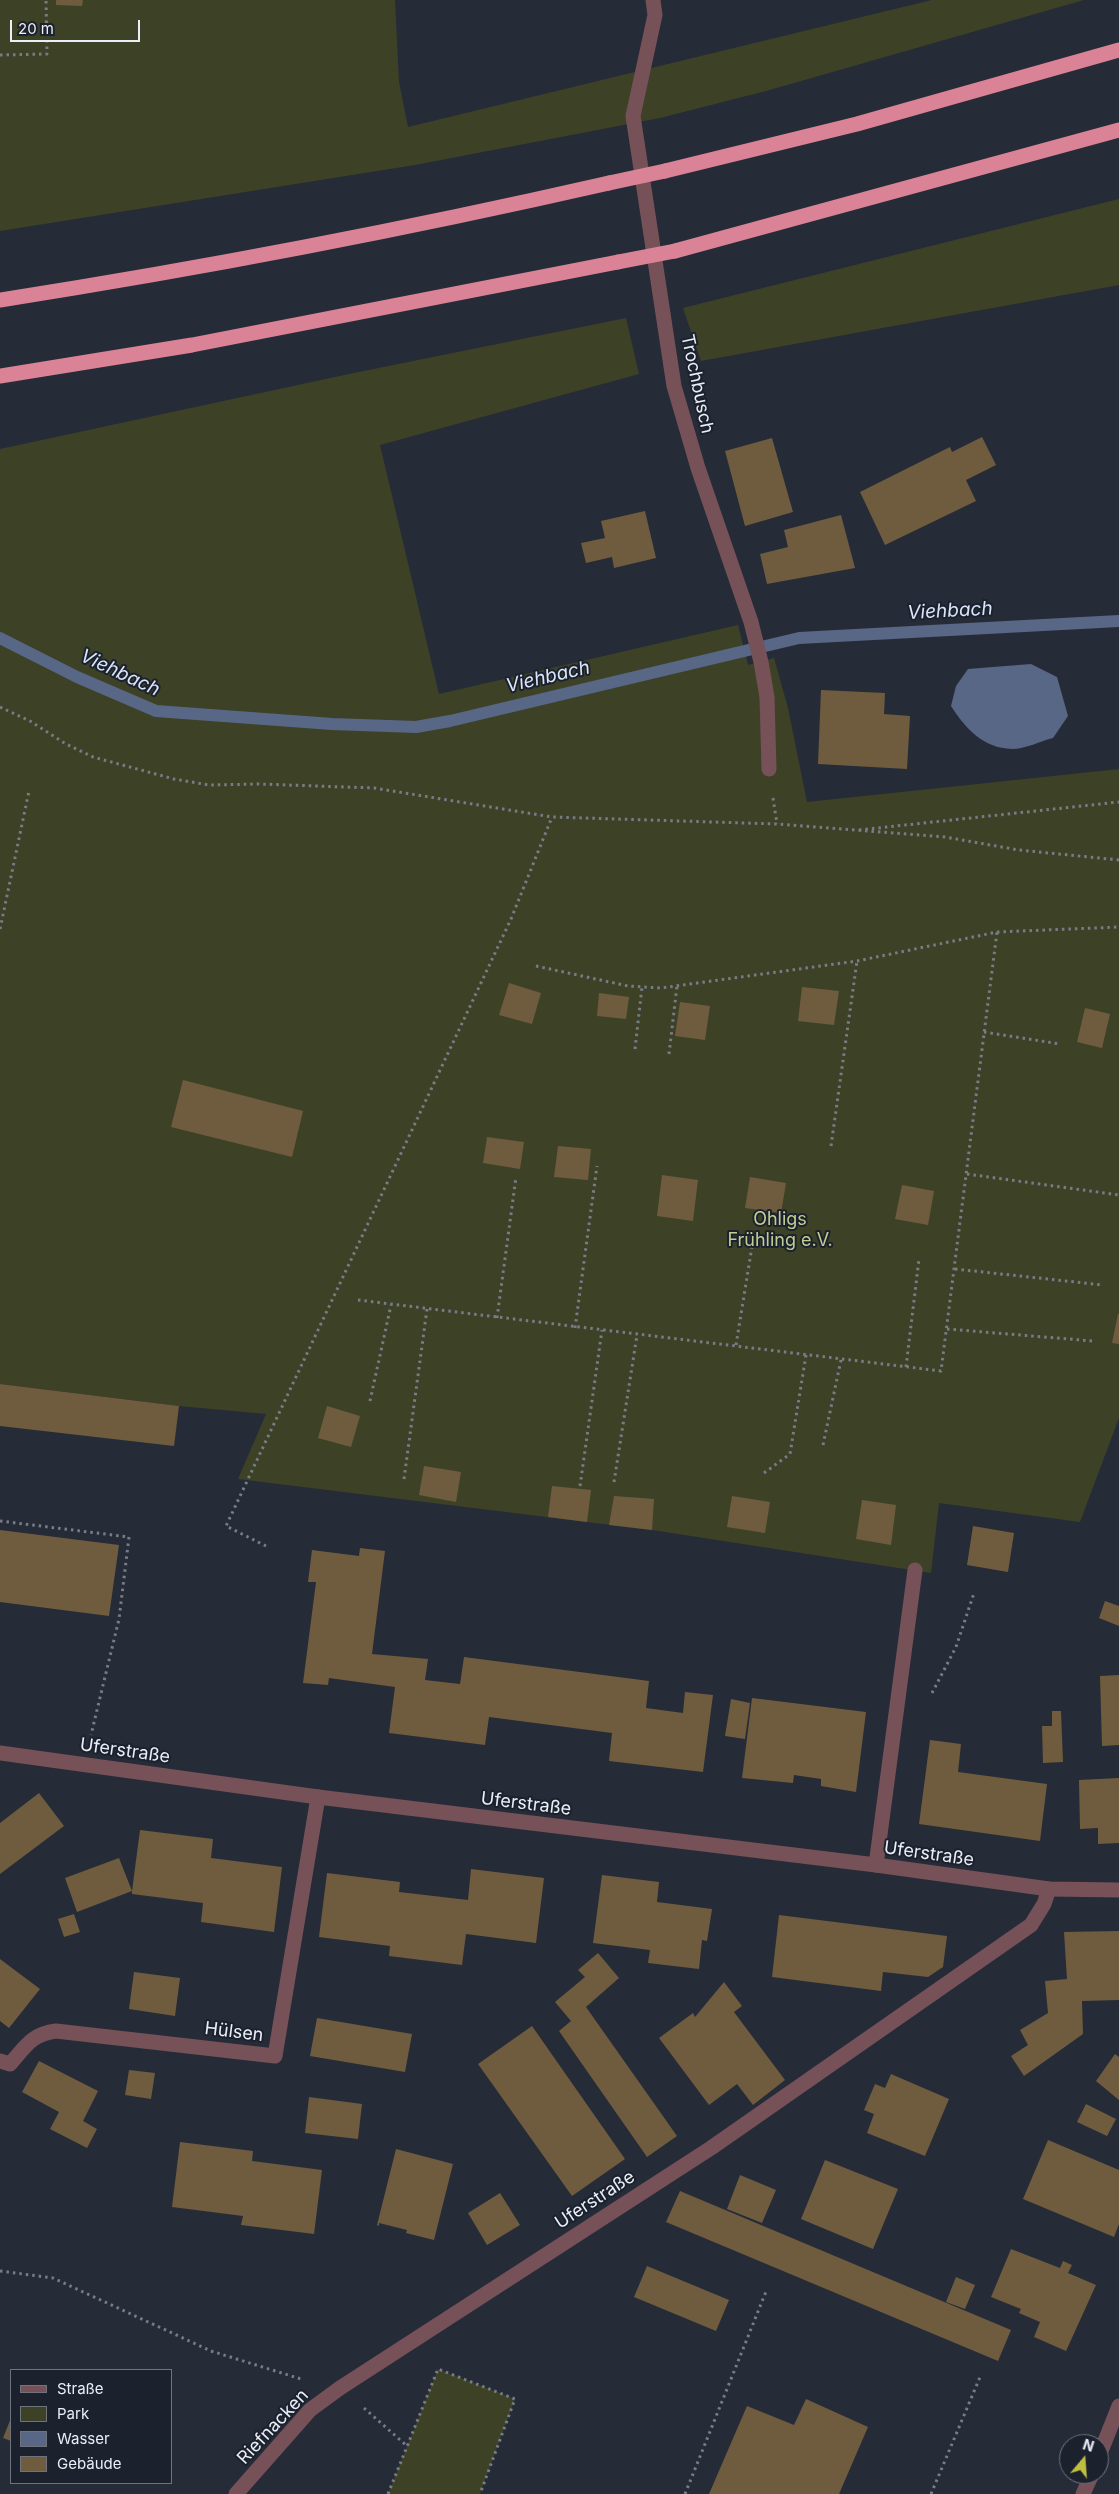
<!DOCTYPE html>
<html>
<head>
<meta charset="utf-8">
<style>
  body { margin:0 }
  #map { position:relative; width:1119px; height:2494px; overflow:hidden; background:#262b38; font-family:Inter,sans-serif }
  canvas { display:block }
  .legend { position:absolute; left:10px; top:2369px; width:162px; height:115px; box-sizing:border-box; background:#1c212e; border:1px solid #6e737e; margin:0; padding:6px 9px; list-style:none; font-size:15px; color:#eaeef6 }
  .legend li { display:flex; align-items:center; gap:10px; height:25px }
  .legend b { width:25px; border:1px solid #6e737e }
  .north { position:absolute; left:1059px; top:2434px; width:50px; height:50px; box-sizing:border-box; background:#1c212e; border:1px solid #6e737e; border-radius:50%; rotate:18deg; font-size:14px; font-weight:700; line-height:20px; text-align:center; color:#eaeef6 }
  .north::after { content:''; display:block; margin:auto; width:18px; height:22px; background:#bfbe41; clip-path:polygon(50% 0,100% 100%,50% 72%,0 100%) }
  .scale { position:absolute; left:10px; top:20px; width:130px; height:22px; box-sizing:border-box; border:2px solid #eaeef6; border-top:0; padding-left:6px; font-size:15px; line-height:18px; white-space:nowrap; color:#eaeef6; -webkit-text-stroke:4px #1c212e; paint-order:stroke }
</style>
</head>
<body>
<div id="map">
<canvas width="1119" height="2494"></canvas>
<ul class="legend">
<li><b style="height:6px;background:#765158"></b>Straße</li>
<li><b style="height:14px;background:#3d4227"></b>Park</li>
<li><b style="height:14px;background:#586785"></b>Wasser</li>
<li><b style="height:14px;background:#6f5c3e"></b>Gebäude</li>
</ul>
<div class="north">N</div>
<div class="scale">20 m</div>
</div>
<script>
const c = document.querySelector('canvas').getContext('2d');
c.lineJoin = 'round';
function paint(path, color) {
  c.fillStyle = color;
  c.fill(path, 'evenodd');
}
function strokePath(path, color, width, dash) {
  c.strokeStyle = color;
  c.lineWidth = width;
  c.lineCap = dash ? 'butt' : 'round';
  c.setLineDash(dash || []);
  c.stroke(path);
}
function label(font, color, halo, rows, align = 'center') {
  c.font = font + ' Inter,sans-serif';
  c.lineWidth = 4;
  c.setLineDash([]);
  c.textBaseline = 'middle';
  c.strokeStyle = halo;
  c.fillStyle = color;
  for (const [text, x, y, turn = 0] of rows) {
    c.save();
    c.translate(x, y);
    c.rotate((+turn || 0) * Math.PI / 180);
    c.textAlign = isNaN(turn) ? turn : align;
    if (halo) c.strokeText(text, 0, 0);
    c.fillText(text, 0, 0);
    c.restore();
  }
}
paint(new Path2D(`
  M0,0H395L399,82L408,127L932,0H1084L766,91L660,118L415,165L0,231Z
  M1119,199V285L701,361L683,308Z
  M626,318L639,374L380,445L439,694L738,625L748,665L774,658L788,708L807,802L1119,769V1418L1080,1522L939,1503L931,1573L652,1530L238,1479L266,1414L179,1406L0,1384V449L349,374Z
  M438,2369L515,2399L480,2494H388Z`), '#3d4227');
paint(new Path2D(`
  M1031,664L1057,677L1068,716L1053,738C1041,741 1025,749 1012,749C983,748 966,729 951,706L956,686L968,669Z`), '#586785');
strokePath(new Path2D(`
  M0,638L77,677L156,711L332,724L416,727L450,721L799,638L1119,621`), '#586785', 12);
paint(new Path2D(`
  M56,0H83L82,6L56,5Z
  M982,437L996,465L966,480L976,501L885,545L860,492L950,447L952,452Z
  M772,438L793,512L745,526L725,451Z
  M645,511L656,558L614,568L612,557L586,563L581,543L605,538L601,521Z
  M841,515L855,568L767,584L760,554L788,547L784,530Z
  M821,690L885,693L884,714L910,716L907,769L818,764Z
  M509,983L541,993L532,1024L499,1015Z
  M802,987L839,991L834,1025L798,1021Z
  M599,993L629,997L626,1019L597,1016Z
  M680,1002L710,1006L705,1040L675,1036Z
  M1085,1008L1110,1014L1102,1048L1077,1042Z
  M183,1080L303,1111L292,1157L171,1127Z
  M487,1137L524,1142L520,1169L483,1163Z
  M558,1146L591,1149L588,1180L554,1177Z
  M662,1175L698,1180L693,1221L657,1216Z
  M750,1177L786,1183L781,1213L745,1208Z
  M902,1185L934,1191L928,1225L895,1219Z
  M1118,1314H1119V1344L1112,1343Z
  M0,1384L179,1406L174,1446L0,1426Z
  M327,1406L360,1416L351,1447L318,1438Z
  M424,1466L461,1472L456,1502L419,1495Z
  M552,1486L591,1490L587,1522L548,1517Z
  M614,1496L654,1499L652,1530L609,1525Z
  M732,1496L770,1502L765,1533L727,1527Z
  M862,1500L896,1505L891,1545L856,1539Z
  M973,1526L1014,1533L1008,1572L967,1565Z
  M0,1530L119,1545L109,1616L0,1602Z
  M360,1548L385,1551L372,1654L428,1659L425,1680L460,1684L464,1657L649,1681L646,1708L683,1713L685,1692L713,1695L703,1772L609,1761L612,1733L489,1717L485,1745L389,1733L395,1687L329,1678L328,1685L303,1683L316,1582H308L312,1550L359,1556Z
  M1105,1601L1119,1606V1626L1099,1618Z
  M1119,1675V1745L1102,1746L1100,1676Z
  M752,1698L866,1712L856,1792L821,1786V1779L794,1775L793,1783L742,1778Z
  M731,1699L750,1703L745,1739L725,1736Z
  M1052,1711H1061L1063,1762L1043,1763L1042,1726H1052Z
  M930,1740L961,1744L958,1772L1047,1784L1040,1841L919,1824Z
  M1119,1778V1843L1098,1844V1828L1080,1829L1079,1780Z
  M39,1793L64,1826L0,1874V1823Z
  M140,1830L213,1839L211,1858L282,1867L274,1932L201,1922L203,1903L132,1894V1891L77,1912L65,1878L119,1858L132,1891Z
  M471,1869L544,1878L536,1943L466,1934L462,1965L389,1956L390,1946L319,1937L327,1873L400,1882L399,1892L468,1900Z
  M602,1875L659,1882L657,1902L712,1909L707,1941L702,1940L699,1969L648,1963L650,1950L593,1943Z
  M74,1914L80,1932L64,1937L58,1919Z
  M779,1915L947,1936L943,1967L928,1977L883,1972L881,1991L772,1977Z
  M1119,1931V2000L1082,2001L1083,2034L1024,2076L1011,2056L1028,2045L1020,2030L1048,2013L1045,1981L1067,1979L1064,1932Z
  M598,1953L619,1978L586,2007L677,2136L647,2157L559,2031L571,2021L555,2002L585,1977L578,1970Z
  M0,1959L40,1989L9,2028L0,2021Z
  M134,1972L180,1978L175,2016L129,2009Z
  M724,1982L742,2006L734,2012L785,2080L753,2105L737,2084L709,2105L659,2038L693,2013L695,2017Z
  M317,2018L412,2034L405,2072L310,2056Z
  M532,2026L625,2159L572,2196L478,2064Z
  M1115,2054L1119,2057V2100L1096,2081Z
  M39,2061L98,2091L83,2121L97,2129L87,2148L50,2129L59,2112L22,2092Z
  M129,2070L155,2073L151,2099L125,2095Z
  M891,2074L949,2099L925,2156L867,2133L874,2114L864,2110L875,2084L885,2088Z
  M309,2097L362,2104L358,2139L305,2133Z
  M1086,2104L1116,2119L1107,2136L1077,2122Z
  M1048,2140L1119,2170V2224L1114,2237L1023,2199Z
  M180,2142L253,2151L252,2161L322,2170L314,2234L241,2225L243,2216L172,2207Z
  M396,2149L453,2164L434,2240L406,2233L407,2230L379,2223V2226L377,2225Z
  M825,2160L898,2189L873,2249L801,2219Z
  M740,2175L776,2190L762,2223L727,2209Z
  M680,2191L1011,2330L998,2361L666,2222Z
  M500,2193L520,2225L487,2245L468,2213Z
  M1011,2249L1060,2268L1063,2261L1072,2265L1068,2273L1096,2285L1066,2351L1034,2337L1040,2322L1019,2313L1021,2309L991,2297Z
  M647,2266L729,2300L716,2331L634,2297Z
  M956,2277L975,2285L965,2309L946,2302Z
  M806,2399L868,2427L839,2494H709L747,2406L794,2425Z
  M11,2418V2441L3,2438Z`), '#6f5c3e');
strokePath(new Path2D(`
  M0,55L47,54L46,0
  M0,707L30,721L66,744L93,757L174,779L209,785L259,784L374,788L552,817L777,824L945,837L1019,850L1119,860
  M773,798L777,824
  M859,830L1119,802
  M0,929L29,791
  M536,966L628,986L661,988L857,961L997,932L1119,927
  M984,1032L1060,1044
  M635,1049L642,987
  M669,1054L677,986
  M831,1146L857,961
  M967,1174L1119,1195
  M955,1269L1103,1285
  M358,1300L941,1371L997,932
  M497,1318L516,1177
  M575,1328L597,1166
  M947,1329L1093,1341
  M736,1345L754,1234
  M906,1367L919,1259
  M370,1401L391,1305
  M823,1445L841,1360
  M764,1473L790,1454L806,1355
  M404,1479L427,1309
  M614,1482L637,1335
  M580,1486L602,1330
  M0,1521L129,1537L119,1619L91,1735
  M266,1546L226,1526L511,919L552,817
  M932,1693L956,1647L974,1593
  M0,2271L53,2278L211,2351L301,2379
  M364,2408L407,2446
  M388,2494L438,2369L515,2399L480,2494
  M685,2494L767,2289
  M931,2494L980,2377`), '#787c87', 3, [2.5, 4]);
strokePath(new Path2D(`
  M876,1865L915,1570
  M0,2061L10,2064C26,2046 32,2034 56,2031L275,2056L318,1797
  M236,2494L310,2410L340,2388L711,2148L1031,1925L1044,1904L1049,1889`), '#765158', 15);
strokePath(new Path2D(`
  M653,0L655,15L633,116L674,386L698,468L751,622L761,662L767,697L769,769
  M0,1753L318,1797L876,1865L1049,1889L1119,1890
  M1099,2456L1119,2406
  M1083,2494L1092,2474`), '#765158', 15);
strokePath(new Path2D(`
  M665,171L857,124L1119,50
  M675,251L1119,130
  M0,300C205,268 407,229 609,183
  M0,376L192,345L618,262`), '#db8396', 15);
strokePath(new Path2D(`
  M609,183L665,171
  M618,262L675,251`), '#db8396', 15);
label('18px', '#eaeef6', '#1c212e', [
  ["Trochbusch",697,384,78],
  ["Uferstraße",125,1751,8],
  ["Uferstraße",526,1804,7],
  ["Uferstraße",929,1854,8],
  ["Hülsen",234,2032,7],
  ["Uferstraße",595,2200,-33],
  ["Riefnacken",273,2427,-47]
]);
label('18px', '#c1ce92', '#1c212e', [
  ["Ohligs",780,1220],
  ["Frühling e.V.",780,1241]
]);
label('italic 19px', '#d9e5fa', '#1c212e', [
  ["Viehbach",950,611,-3],
  ["Viehbach",120,673,25],
  ["Viehbach",548,677,-13]
]);
</script>
</body>
</html>
